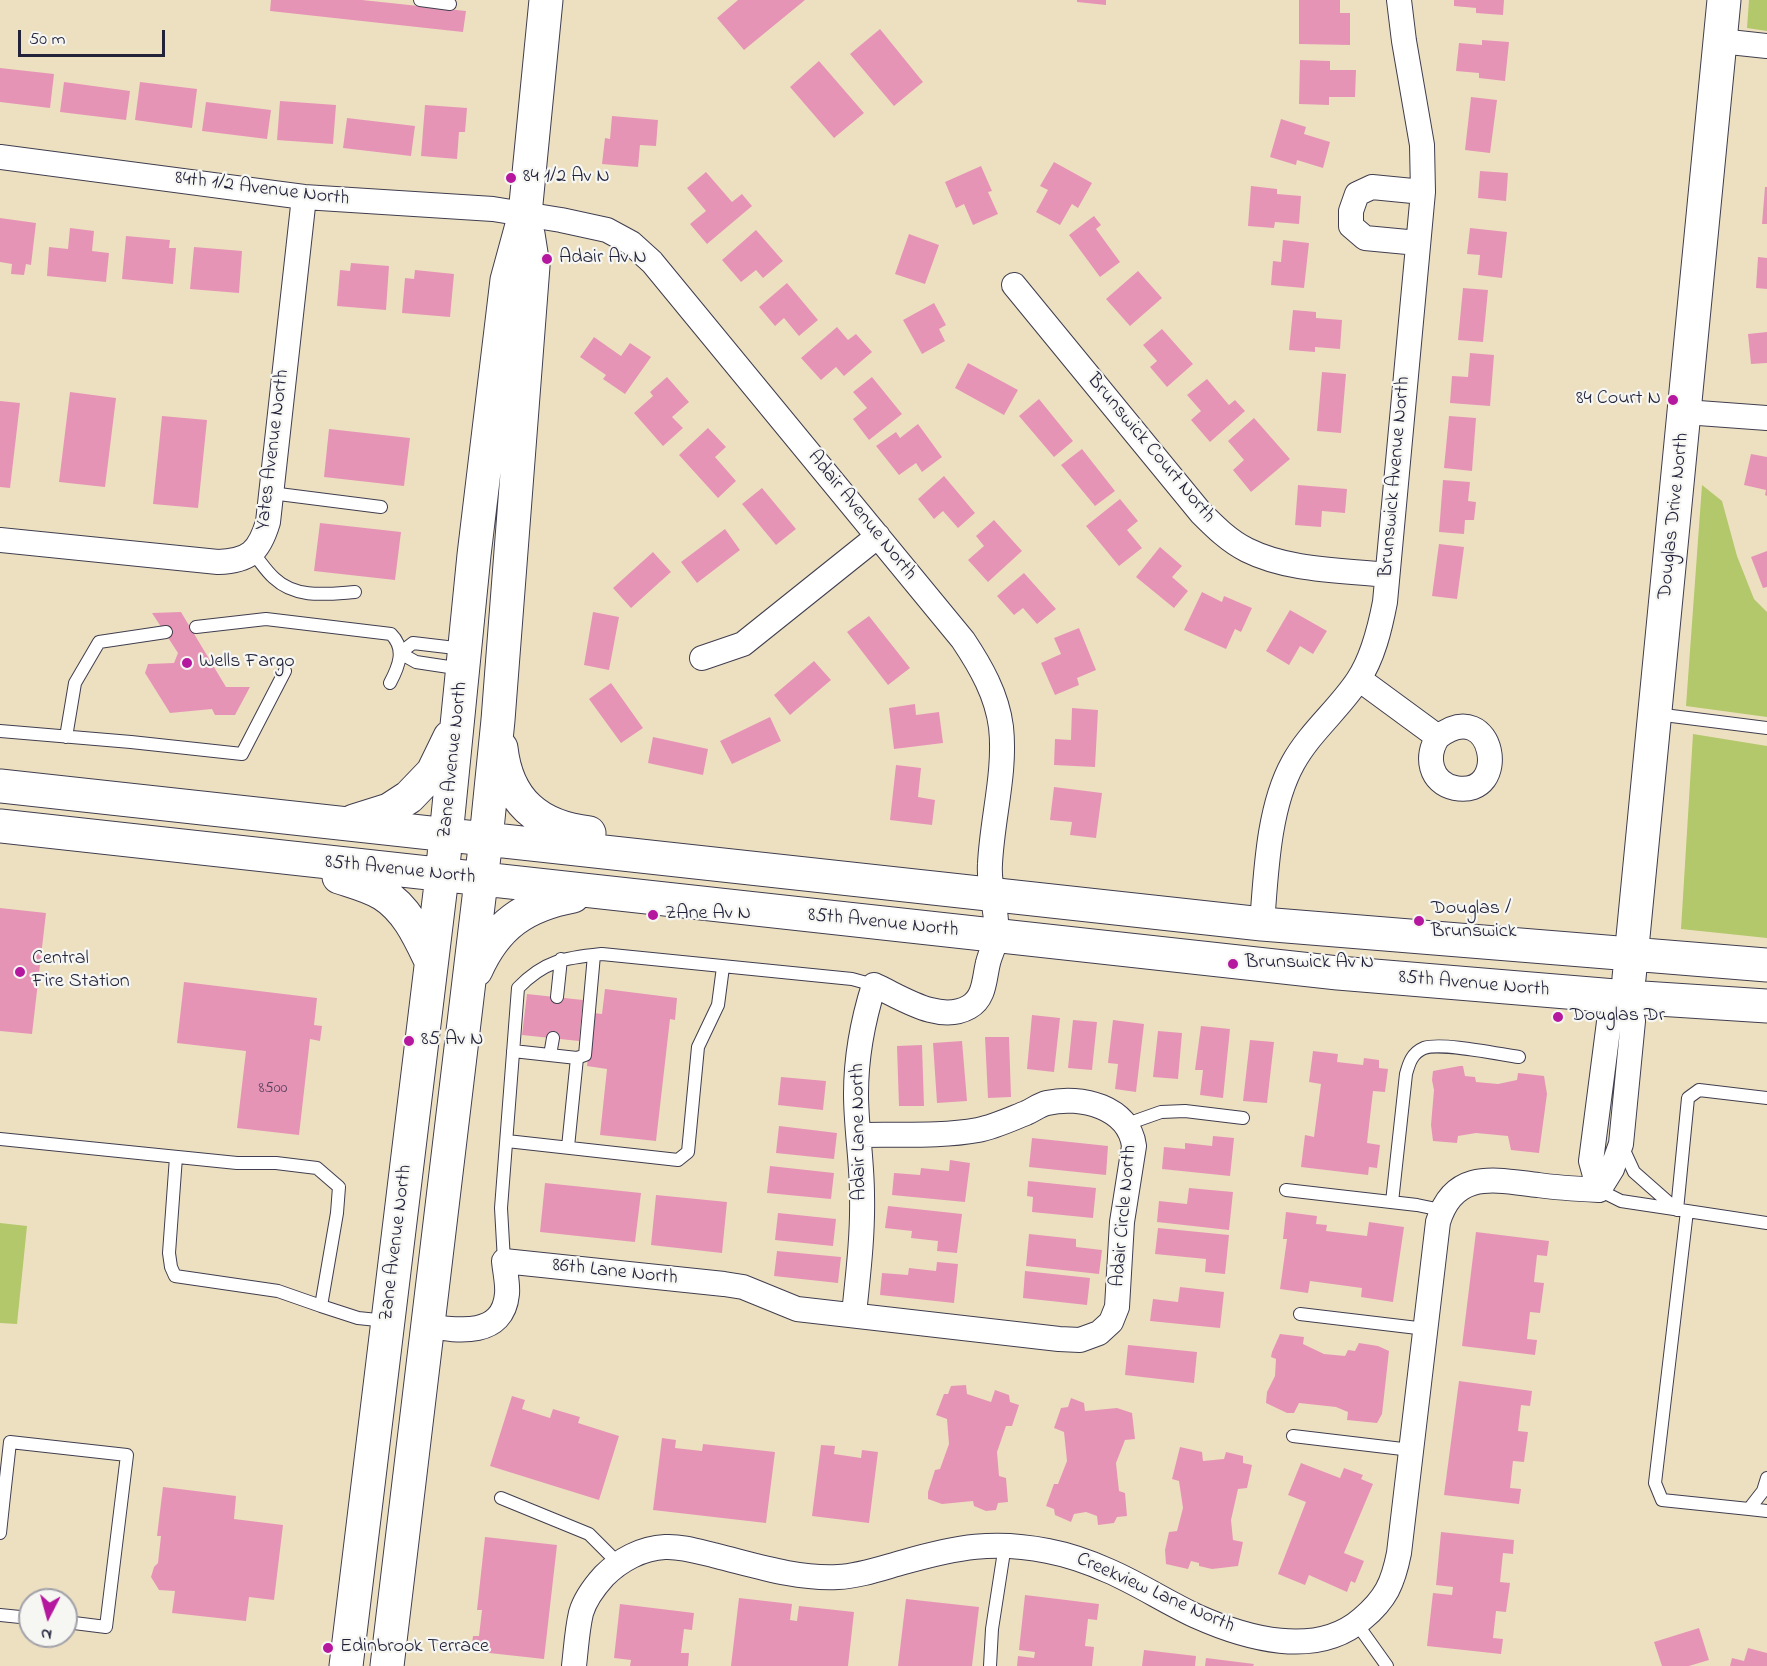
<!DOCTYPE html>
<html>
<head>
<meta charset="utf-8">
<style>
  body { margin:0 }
  #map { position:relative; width:1767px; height:1666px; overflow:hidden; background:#ede0c1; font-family:"Indie Flower",sans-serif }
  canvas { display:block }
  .north { position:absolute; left:18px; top:1588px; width:60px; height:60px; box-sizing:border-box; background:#f6f6f2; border:2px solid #a1a1a9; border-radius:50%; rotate:186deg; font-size:16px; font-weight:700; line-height:24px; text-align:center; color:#22223b }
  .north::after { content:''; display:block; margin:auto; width:21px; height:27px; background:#b5179e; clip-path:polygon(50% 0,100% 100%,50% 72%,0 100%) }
  .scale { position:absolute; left:18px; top:30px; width:147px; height:27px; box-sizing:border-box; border:3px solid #22223b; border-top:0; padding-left:8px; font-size:18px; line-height:21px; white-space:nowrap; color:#22223b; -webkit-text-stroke:4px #f6f6f2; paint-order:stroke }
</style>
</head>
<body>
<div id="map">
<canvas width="1767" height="1666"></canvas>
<div class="north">N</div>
<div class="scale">50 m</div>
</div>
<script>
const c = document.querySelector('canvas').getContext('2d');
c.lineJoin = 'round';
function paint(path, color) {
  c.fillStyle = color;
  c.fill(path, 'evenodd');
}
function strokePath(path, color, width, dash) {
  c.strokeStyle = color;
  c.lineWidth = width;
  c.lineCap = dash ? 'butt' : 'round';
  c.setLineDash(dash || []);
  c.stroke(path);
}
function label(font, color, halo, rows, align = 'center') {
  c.font = font + ' "Indie Flower",sans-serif';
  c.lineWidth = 4.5;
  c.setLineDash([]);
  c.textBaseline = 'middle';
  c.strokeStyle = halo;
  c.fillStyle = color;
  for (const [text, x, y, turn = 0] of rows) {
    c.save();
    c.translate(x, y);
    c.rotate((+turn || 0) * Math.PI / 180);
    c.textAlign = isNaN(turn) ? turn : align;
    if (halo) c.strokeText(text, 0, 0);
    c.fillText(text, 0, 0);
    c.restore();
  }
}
paint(new Path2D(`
  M1749,0H1767V31L1747,28Z
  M1702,485L1722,501L1737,556L1750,589L1754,599L1767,612V717L1686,706Z
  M1693,734L1767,746V938L1681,929Z
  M0,1223L27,1226L17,1324L0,1323Z`), '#b3c76b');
paint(new Path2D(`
  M271,0H362L466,11L463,32L270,11Z
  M738,0H805L744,50L717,18Z
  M1077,0H1106V5L1077,2Z
  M1299,0H1340V13H1350V45L1299,44Z
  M1454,0H1504L1503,15L1476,13V8L1454,6Z
  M880,29L923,82L894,106L850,54Z
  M1482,40L1509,42L1505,81L1479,78V73L1456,71L1459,43L1482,45Z
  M1300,60L1330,61V70H1356L1355,97H1329V105L1299,104Z
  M819,61L864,113L834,138L790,87Z
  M0,68L54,74L50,108L0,102Z
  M64,82L130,91L126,120L60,112Z
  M140,82L197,89L192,128L135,120Z
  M1471,97L1497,100L1490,153L1465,150Z
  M280,101L336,105L333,144L277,140Z
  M206,102L271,110L267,139L202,131Z
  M425,105L467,108L465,132H459L457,159L421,156Z
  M612,116L658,120L656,146L640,145L638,167L602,164L605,138L610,139Z
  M347,118L415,126L411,156L343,148Z
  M1281,119L1306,127L1304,134L1330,142L1323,168L1297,160L1296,165L1270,157Z
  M1054,162L1092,183L1078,208L1072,204L1060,225L1036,212L1048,190L1040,186Z
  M981,166L992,191L988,192L998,214L973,225L964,204L956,208L945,182Z
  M1480,171L1508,173L1506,201L1478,198Z
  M706,172L732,202L742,194L752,206L707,244L690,224L706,211L687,188Z
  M1251,186L1277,189V194L1301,196L1299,224L1275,222L1274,228L1248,226Z
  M1765,187H1767V224H1762Z
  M1094,216L1101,225L1096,229L1120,262L1100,277L1069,235Z
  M0,218L36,223L31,265L26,264L24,275L11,274L12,264L0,262Z
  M70,228L94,231L92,251L109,253L106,282L47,276L49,247L68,249Z
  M1470,228L1507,232L1502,278L1478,275L1480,255L1467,254Z
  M756,230L783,261L763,278L756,270L741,282L722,260Z
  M909,234L939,245L925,284L895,274Z
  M126,236L170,240L169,248H176L173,284L122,279Z
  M1283,240L1309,243L1304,288L1271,285L1273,261L1281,262Z
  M194,247L242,251L239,293L190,289Z
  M1758,257L1767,258V289L1756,288Z
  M351,263L389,266L386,310L337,306L340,270L350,271Z
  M415,270L454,274L450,317L402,313L405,278L414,279Z
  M1138,271L1162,298L1130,326L1106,299Z
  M787,283L818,320L799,336L784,318L775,326L759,307Z
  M1463,288L1488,290L1483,342L1458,340Z
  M934,303L946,325L939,329L945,341L922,354L903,320Z
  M1293,310L1316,312V318L1342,320L1340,349L1315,347V352L1289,350Z
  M837,327L848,340L856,334L872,352L844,376L836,367L821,380L801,358Z
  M1162,329L1193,364L1167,387L1150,367L1157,361L1143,345Z
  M1767,332V363L1751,364L1748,334Z
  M594,337L621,356L630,343L651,357L625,394L603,379L606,375L580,357Z
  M1470,353L1494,355L1490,406L1450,403L1452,376L1468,377Z
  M968,363L1018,390L1004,415L955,388Z
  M1322,372L1346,374L1341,433L1317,431Z
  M667,377L689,402L672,417L683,428L663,446L634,413L653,396L650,392Z
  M872,377L902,414L869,440L853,419L867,408L853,392Z
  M1207,379L1229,405L1235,400L1245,411L1210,442L1191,420L1201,411L1187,395Z
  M70,392L116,398L105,487L59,482Z
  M1039,399L1073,441L1054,457L1019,416Z
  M0,401L20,403L10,488L0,487Z
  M162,416L207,420L198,508L153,504Z
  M1449,416L1476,418L1472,471L1444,468Z
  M1254,418L1290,459L1251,492L1233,470L1244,460L1228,441Z
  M918,424L942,457L922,472L916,463L899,475L876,446L896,432L900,438Z
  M708,428L726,447L715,457L736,481L718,498L679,455Z
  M329,429L410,438L404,486L324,477Z
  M1082,449L1115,491L1095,506L1061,465Z
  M1751,454L1767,457V496L1765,495L1766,490L1744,485Z
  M944,476L975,513L958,528L943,511L934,519L918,499Z
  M1443,480L1470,482L1468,501L1476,502L1474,520H1465L1464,534L1439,532Z
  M1298,485L1347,489L1345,513L1322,511L1321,527L1295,525Z
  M762,488L796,529L776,545L742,504Z
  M1120,499L1138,521L1127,530L1142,548L1119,566L1086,526Z
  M994,520L1022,551L988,582L968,560L984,546L976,536Z
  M320,523L401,532L395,580L314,571Z
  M725,529L740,550L697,583L681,562Z
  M1439,544L1464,547L1457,599L1432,596Z
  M1160,547L1182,566L1172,577L1188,591L1174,608L1136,577Z
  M1767,551V587L1763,588L1751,557Z
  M653,552L671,572L631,608L613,588Z
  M1024,573L1056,609L1037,624L1023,608L1014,615L997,596Z
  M1202,592L1222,602L1224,596L1252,608L1241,632L1235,629L1226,649L1184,630Z
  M1290,610L1327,631L1313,654L1300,646L1289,665L1266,651Z
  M181,612L226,687H250L235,715H215L212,709L170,713L145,673L148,664L174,663L178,653L152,613Z
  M593,612L619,617L609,670L584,665Z
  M869,616L910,668L888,685L847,632Z
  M1079,628L1096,670L1077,678L1079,685L1055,695L1041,663L1061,654L1054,638Z
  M814,661L831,680L790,715L774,695Z
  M611,683L643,728L621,743L589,699Z
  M915,704L916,715L939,712L943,743L894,749L889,708Z
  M1072,708L1098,710L1095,767L1054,765L1055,739L1071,740Z
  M770,717L781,741L732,764L720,741Z
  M653,737L708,749L703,775L648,763Z
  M896,765L921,768L918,797L935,800L932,825L890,820Z
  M1054,787L1102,793L1096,838L1070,835L1072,822L1050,820Z
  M0,908L46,913L32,1034L0,1031Z
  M184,982L317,998L314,1025L322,1026L320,1041L310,1039L299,1135L237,1128L246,1051L177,1043Z
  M605,989L677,998L675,1020L670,1019L656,1141L600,1135L607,1069L587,1066L593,1013L602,1014Z
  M527,994L583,1000L579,1041L522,1035Z
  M1032,1015L1060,1018L1054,1072L1027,1069Z
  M1073,1020L1097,1022L1092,1070L1068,1068Z
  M1113,1020L1144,1024L1136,1092L1115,1089L1118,1064L1108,1063Z
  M1201,1026L1230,1029L1223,1098L1200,1095L1203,1070H1195Z
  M1158,1031L1182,1033L1178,1079L1153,1077Z
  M985,1037H1009L1011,1097L988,1098Z
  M1250,1040L1274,1042L1267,1103L1243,1101Z
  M962,1041L967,1101L937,1103L933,1043Z
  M922,1045L924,1106H899L897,1046Z
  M1313,1051L1338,1054L1337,1062L1363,1065L1364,1058L1379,1060V1068L1388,1069L1385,1092L1373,1091L1367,1143L1380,1145L1377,1168L1369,1167L1368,1175L1301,1167L1305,1135L1314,1137L1321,1084L1309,1082Z
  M1460,1066H1463L1465,1076L1475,1077L1476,1082L1498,1084L1517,1080L1518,1073L1544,1076L1547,1094L1539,1153L1511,1150L1508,1136L1476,1133L1458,1136L1457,1143L1433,1141L1431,1125L1434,1090L1432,1080L1433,1071Z
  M781,1077L826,1081L823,1110L778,1105Z
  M779,1126L837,1133L834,1159L776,1153Z
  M1213,1136L1234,1138L1230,1176L1162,1169L1164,1147L1185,1149V1143L1212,1146Z
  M1032,1138L1108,1146L1106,1175L1029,1167Z
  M950,1160L970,1163L965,1202L892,1195L894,1173L920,1175L921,1168L949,1171Z
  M770,1166L834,1173L831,1199L767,1193Z
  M1028,1181L1096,1188L1093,1218L1032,1212L1033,1197L1027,1196Z
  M545,1183L641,1193L635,1242L540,1232Z
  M1189,1188L1233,1192L1229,1230L1157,1222L1159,1201L1187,1204Z
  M656,1195L727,1202L722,1253L651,1245Z
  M888,1206L962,1214L957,1253L937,1251L938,1241L911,1238L912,1231L885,1228Z
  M1286,1212L1317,1216L1316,1224L1327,1225L1326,1231L1367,1236L1369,1222L1404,1227L1393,1302L1361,1297L1362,1288L1310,1281L1308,1293L1280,1289L1287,1239H1283Z
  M778,1213L836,1219L833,1246L775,1240Z
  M1158,1228L1229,1235L1225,1274L1205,1272L1206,1259L1155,1254Z
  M1476,1232L1549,1241L1547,1256L1537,1255L1534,1282L1544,1283L1540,1313L1530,1312L1527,1339L1537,1340L1535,1355L1462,1346Z
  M1029,1234L1076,1239V1247L1102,1250L1099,1274L1026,1266Z
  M777,1251L841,1257L838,1283L774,1276Z
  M937,1262L958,1264L954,1303L880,1295L882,1273L908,1275L909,1268L936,1271Z
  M1025,1271L1090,1278L1087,1305L1023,1298Z
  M1180,1287L1224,1292L1220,1328L1150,1321L1153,1299L1178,1302Z
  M1280,1334L1304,1337L1303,1344L1324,1354L1345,1356L1348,1350L1355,1351L1359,1343L1378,1346L1389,1351L1382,1414L1377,1423L1347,1420L1348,1412L1336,1407L1299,1403L1294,1413H1287L1266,1403L1267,1392L1275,1376L1276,1359L1271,1357L1272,1352Z
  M1128,1345L1197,1352L1194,1383L1125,1375Z
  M1459,1381L1532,1391L1530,1406L1521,1405L1518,1431L1528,1432L1524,1462L1513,1461L1510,1488L1521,1489L1519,1504L1444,1495Z
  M966,1385L967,1394L991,1402L995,1390L1009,1395L1010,1402L1019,1405L1012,1426H1006L997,1452L999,1476L1006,1478L1008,1502L998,1503L996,1510L986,1511L974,1506L973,1501L942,1504L928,1499V1492L935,1470L940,1469L949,1444L947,1419L936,1415L944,1394H948L951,1386Z
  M512,1396L525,1400L522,1409L550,1418L553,1409L580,1417L578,1423L619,1436L599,1500L490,1466Z
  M1071,1398L1084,1403L1085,1411L1117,1408L1132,1413L1135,1439L1125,1440L1116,1463L1119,1491L1125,1493L1127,1516L1117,1517L1114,1523L1098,1525L1097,1516L1086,1512L1074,1514L1071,1522L1055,1515L1054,1509L1046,1506L1054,1484H1058L1067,1461L1064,1432L1054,1428L1061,1408L1068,1407Z
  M662,1438L676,1440L675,1448L702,1451L703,1444L775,1452L766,1523L653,1510Z
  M821,1445L835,1446L834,1454L861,1458L862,1450L878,1452L869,1523L812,1516Z
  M1180,1447L1202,1452L1203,1461L1224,1459L1226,1452L1243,1456V1463L1252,1465L1247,1488L1238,1489L1231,1520L1233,1540L1243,1542L1238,1566L1212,1569L1199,1566V1563L1191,1561L1188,1569L1166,1564L1165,1550L1169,1532L1177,1531L1183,1508L1179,1481L1172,1479Z
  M1301,1463L1340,1478L1344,1468L1363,1475L1361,1479L1373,1484L1344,1553L1364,1561L1355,1583L1351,1581L1347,1592L1309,1575L1305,1585L1278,1574L1306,1502L1288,1495Z
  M163,1487L236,1496L234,1519L283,1525L274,1600L249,1597L246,1621L172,1613L175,1591L159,1590L151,1577L154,1567L158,1563L161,1536H157Z
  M1441,1532L1514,1540L1513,1554L1503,1553L1500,1582L1510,1583L1506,1612L1496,1611L1493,1638L1503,1639L1501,1654L1427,1646L1433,1593L1452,1595L1453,1587L1436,1585Z
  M485,1537L557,1545L544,1659L471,1651L473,1636H479L482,1610H477Z
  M1025,1595L1099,1604L1097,1620L1088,1619L1085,1646L1094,1647L1092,1666H1017L1018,1656L1034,1658L1035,1652L1019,1650Z
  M739,1598L792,1604L790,1620L797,1621L799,1606L854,1612L848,1666H731Z
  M906,1599L979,1607L972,1666H898Z
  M620,1604L694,1613L692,1630L684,1629L681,1653H689L688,1666H630L631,1660L614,1658Z
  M1699,1628L1709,1660L1689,1666H1662L1654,1642Z
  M1748,1648L1767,1653V1666H1730L1732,1658L1744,1661Z
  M1144,1650L1196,1656L1195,1666H1142Z
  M1206,1658L1254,1664L1253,1666H1205Z`), '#e694b6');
const lane = new Path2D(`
  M420,0L450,4
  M271,493L381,507
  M253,553C260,561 266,571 274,578C296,599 327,594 355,592
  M196,627L266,619L391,634C406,649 399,666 390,683
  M462,669L416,662L400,653L413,643L464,649
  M1656,714L1767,728
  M0,731L131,742L242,754L285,671
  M66,737L75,683L99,642L166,632
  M557,997L561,959
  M513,1051L577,1058L568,1147
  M550,1055L553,1038
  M577,1058L585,1055L594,955
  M1127,1124L1161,1112L1185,1111L1243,1118
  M0,1139L237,1163H276L317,1168L339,1187L337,1213L321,1306L358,1318L387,1321
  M507,1141L678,1160L688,1152L698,1047L718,1005L723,967
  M1622,1146L1634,1172L1676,1209
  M176,1157L169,1253L171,1267L175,1276L278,1291L321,1306
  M1286,1190L1417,1205L1441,1210
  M1599,1190L1621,1201L1767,1223
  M1392,1202L1406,1074C1409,1063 1412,1053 1424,1048C1442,1042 1498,1054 1519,1057
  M1677,1210L1688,1098L1699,1090L1767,1098
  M1687,1211L1655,1483L1662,1500L1749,1509L1763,1491L1767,1478
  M504,1261L501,1208L518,988C545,960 565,958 602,954L852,979L874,985
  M1300,1314L1426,1329
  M1293,1436L1411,1450
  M0,1495L4,1496L0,1533
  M4,1496L10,1442L127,1455L106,1627L66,1622
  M501,1498L589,1534L619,1564
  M1749,1509L1767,1511
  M0,1615L30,1618
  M1357,1624L1387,1666
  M990,1666L992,1629L1005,1545`);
const street = new Path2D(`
  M1720,41L1767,46
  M0,157L304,197L493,209L561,220L607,230L631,243L652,262L963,640C981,667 997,695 1001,727C1006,772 992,819 990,864C988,888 999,913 996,937C995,946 990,954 988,963C984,979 985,998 969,1007C939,1024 901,997 874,985C863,1020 856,1056 856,1094C856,1127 862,1161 862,1195C863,1235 858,1275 854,1314
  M1418,243L1365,238L1351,226V211L1357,194L1372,187L1423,192
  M1014,285L1201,513C1215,527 1229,541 1247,550C1289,571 1342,570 1387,575
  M1685,412L1767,418
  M0,540L218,562C249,561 259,552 268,522L304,197
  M702,658L743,644L878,536
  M1359,679L1438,737C1425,756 1430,783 1455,788C1512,799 1494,694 1438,737
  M1262,924C1266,874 1268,808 1293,763C1310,732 1339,709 1358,680C1373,658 1380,628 1385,602L1423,192L1422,145L1404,41L1399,0
  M1599,1190L1591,1161L1609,1022L1627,997
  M1599,1190L1612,1169L1621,1144L1633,1021L1627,997
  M428,1326C459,1331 503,1337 507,1294C508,1284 505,1272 504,1261L724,1284L743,1287L797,1309L1059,1339L1080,1340L1099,1333L1111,1322L1117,1307L1122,1222L1134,1146C1129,1107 1081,1095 1047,1103C1039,1105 1033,1110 1026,1113C1011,1119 994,1127 978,1130C940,1137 898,1134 859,1135
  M574,1666C576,1649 577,1630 581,1613C585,1599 595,1586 604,1576C620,1560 642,1548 665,1547C682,1546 700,1552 717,1556C757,1566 797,1579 838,1577C860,1576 882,1568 904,1562C957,1547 994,1540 1048,1551C1069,1555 1089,1562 1109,1571C1139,1584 1166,1602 1196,1616C1245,1638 1316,1659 1362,1619C1386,1599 1393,1583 1399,1553L1438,1222C1454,1169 1495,1180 1538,1185C1559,1188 1579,1189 1599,1190`);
const secondary = new Path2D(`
  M501,748C507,801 538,827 589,833
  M0,786L1262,924L1767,965
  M354,821L389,810L409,797L433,772L450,737
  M0,826L1338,973L1627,997L1767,1006
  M339,877C354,882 370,886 383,894C407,909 419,936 431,961
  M476,970C496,925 525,905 573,896
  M1629,978L1724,0
  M346,1666L442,876L474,555L507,280L525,214L546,0
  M387,1666L486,839L498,720L533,266L528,234`);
strokePath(lane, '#403e4f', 14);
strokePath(street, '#403e4f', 26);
strokePath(secondary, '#403e4f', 35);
strokePath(lane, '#fff', 12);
strokePath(street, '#fff', 24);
strokePath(secondary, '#fff', 33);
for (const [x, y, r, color] of [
  [511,178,6,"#b5179e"],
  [547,259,6,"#b5179e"],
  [1673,400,6,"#b5179e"],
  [187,663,6,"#b5179e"],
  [653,915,6,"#b5179e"],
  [1419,921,6,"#b5179e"],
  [1233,964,6,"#b5179e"],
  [20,972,6,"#b5179e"],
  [1558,1017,6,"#b5179e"],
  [409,1041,6,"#b5179e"],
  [328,1648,6,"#b5179e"]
]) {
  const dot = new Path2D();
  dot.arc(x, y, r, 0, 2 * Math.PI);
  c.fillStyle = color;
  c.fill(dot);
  strokePath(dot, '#f6f6f2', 2);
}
label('16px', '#533e5a', null, [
  ["8500",273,1089]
]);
label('20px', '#22223b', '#f6f6f2', [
  ["84 1/2 Av N",523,178],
  ["Adair Av N",559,259],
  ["84 Court N",1661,400,"right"],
  ["Wells Fargo",199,663],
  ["Douglas /",1431,910],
  ["Brunswick",1431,933],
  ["ZAne Av N",665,915],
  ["Central",32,960],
  ["Fire Station",32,983],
  ["Brunswick Av N",1245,964],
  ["Douglas Dr",1570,1017],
  ["85 Av N",421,1041],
  ["Edinbrook Terrace",340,1648]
], 'left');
label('20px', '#22223b', '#f6f6f2', [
  ["84th 1/2 Avenue North",262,190,7],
  ["Brunswick Court North",1150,449,50],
  ["Yates Avenue North",274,450,-83],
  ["Brunswick Avenue North",1396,477,-85],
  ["Adair Avenue North",861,516,51],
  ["Douglas Drive North",1675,516,-84],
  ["Zane Avenue North",454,760,-84],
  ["85th Avenue North",400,871,6],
  ["85th Avenue North",883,924,6],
  ["85th Avenue North",1474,985,5],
  ["Adair Lane North",860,1132,-91],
  ["Adair Circle North",1125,1216,-85],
  ["Zane Avenue North",397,1243,-83],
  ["86th Lane North",615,1273,6],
  ["Creekview Lane North",1155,1594,24]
]);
</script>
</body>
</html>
